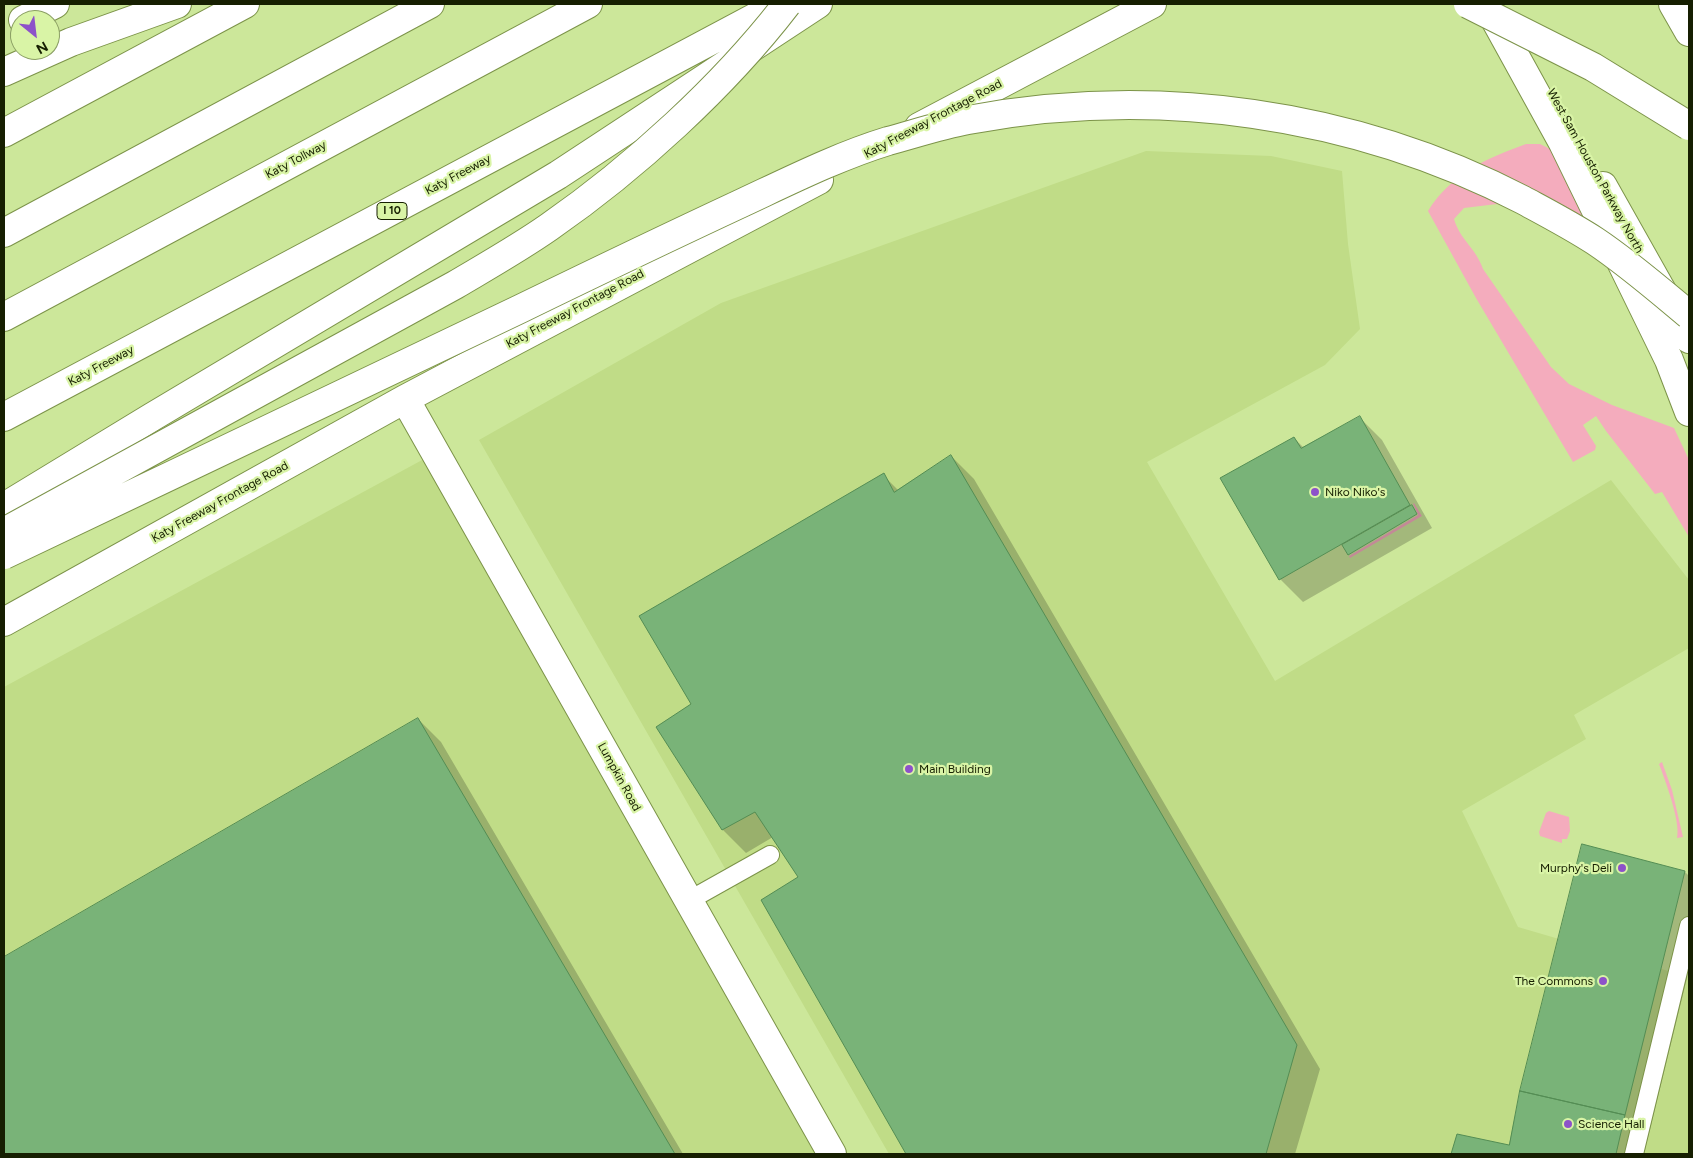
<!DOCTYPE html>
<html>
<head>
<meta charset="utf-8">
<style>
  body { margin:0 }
  #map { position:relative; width:1693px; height:1158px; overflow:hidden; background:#cce79a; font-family:Figtree,sans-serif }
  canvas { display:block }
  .frame { position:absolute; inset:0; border:5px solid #161f01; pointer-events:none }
  .north { position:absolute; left:10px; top:10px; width:50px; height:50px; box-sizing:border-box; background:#d9f4a6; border:1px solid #8b9f64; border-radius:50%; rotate:151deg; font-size:14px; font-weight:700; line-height:20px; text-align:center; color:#161f01 }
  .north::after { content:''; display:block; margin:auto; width:18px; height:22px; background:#8d52c9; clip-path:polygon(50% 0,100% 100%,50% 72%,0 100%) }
</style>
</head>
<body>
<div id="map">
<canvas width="1693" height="1158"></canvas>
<div class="frame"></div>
<div class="north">N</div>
</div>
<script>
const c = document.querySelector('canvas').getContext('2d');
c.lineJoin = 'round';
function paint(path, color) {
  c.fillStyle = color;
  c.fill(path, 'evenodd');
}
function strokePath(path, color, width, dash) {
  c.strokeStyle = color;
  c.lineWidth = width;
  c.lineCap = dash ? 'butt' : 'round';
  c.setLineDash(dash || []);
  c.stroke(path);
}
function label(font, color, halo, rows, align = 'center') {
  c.font = font + ' Figtree,sans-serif';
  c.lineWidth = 4.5;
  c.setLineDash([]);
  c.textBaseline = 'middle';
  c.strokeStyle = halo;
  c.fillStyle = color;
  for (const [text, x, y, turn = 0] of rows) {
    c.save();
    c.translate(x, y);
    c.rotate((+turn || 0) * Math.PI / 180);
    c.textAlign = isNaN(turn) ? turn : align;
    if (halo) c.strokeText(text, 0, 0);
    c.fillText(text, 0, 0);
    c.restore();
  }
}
paint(new Path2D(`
  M1146,151L1271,156L1342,171L1348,244L1360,329L1325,365L1147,462L1275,681L1611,480L1689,580V648L1574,715L1586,739L1462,811L1518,927L1689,977V1154H889L479,440L721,303Z
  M435,453L832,1154H4V687Z`), '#c0dc87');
paint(new Path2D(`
  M1526,144H1540L1552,150L1603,246L1536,215L1497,204L1464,208L1454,219C1460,240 1476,248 1483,269L1551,367L1569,384L1612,405L1674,428L1689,460V537L1662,492L1655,494L1606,431L1596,416L1583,425L1596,446L1595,450L1573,462L1476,298L1428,211C1451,174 1487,158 1526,144Z
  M1414,503L1422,516L1350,558L1349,556L1418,515L1413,504Z
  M1662,762L1672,790L1683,837L1677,838C1681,822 1665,780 1659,764Z
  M1549,811L1569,817L1570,831L1567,839H1562V843L1540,836L1539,832L1546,813Z`), '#f4acbd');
paint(new Path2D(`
  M1359,417L1382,440L1432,528L1303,602L1280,579L1222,479L1294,438L1304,448Z
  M951,456L974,479L1320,1069L1295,1154H908L763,900L800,878L773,837L746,853L723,830L658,727L693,704L883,475L899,491Z
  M418,719L441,742L683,1154H4V959Z
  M1685,872L1689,876V970L1644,1154H1452L1458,1135L1510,1147Z`), '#0003');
const building = new Path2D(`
  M1360,416L1410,505L1279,580L1220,478L1294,437L1301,448Z
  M951,455L1297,1045L1266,1154H906L761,900L798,877L755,812L722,830L656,727L691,704L639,616L884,473L894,492Z
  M1412,505L1417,514L1348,555L1342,545Z
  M418,718L675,1154H4V957Z
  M1582,844L1685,871L1625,1115L1520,1091Z
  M1520,1091L1625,1115L1616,1154H1451L1457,1134L1509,1145Z`);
paint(building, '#79b378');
strokePath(building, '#548d54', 1);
const lane = new Path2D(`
  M688,901L770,855
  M1634,1154L1689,926`);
const secondary = new Path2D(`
  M1487,5L1563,143L1669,360L1689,412
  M919,127L1152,4
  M1603,186L1689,339
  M405,399L832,1154
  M4,622L405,399L819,180`);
const highway = new Path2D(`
  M1673,4L1689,32
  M23,20L55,4
  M4,72L71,42L177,4
  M4,133L245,4
  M4,233L430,4
  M4,317L588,4
  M4,417L780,4
  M4,507L152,417L558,175L818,4`);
strokePath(lane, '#7c9349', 20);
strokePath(secondary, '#7c9349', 30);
strokePath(highway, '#7c9349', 30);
strokePath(lane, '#fff', 18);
strokePath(secondary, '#fff', 28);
strokePath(highway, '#fff', 28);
const highwayBridge = new Path2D(`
  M1468,4L1593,67L1689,126
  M4,532L455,285C487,266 519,248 549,227C634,168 724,86 787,4
  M4,555C176,473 348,392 520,309C594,273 669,237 744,202C791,180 839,156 888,141C914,134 941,125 968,120C1157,85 1353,112 1523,200C1547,213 1572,226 1595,241C1628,263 1659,290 1689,315`);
strokePath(highwayBridge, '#7c9349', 30, []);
strokePath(highwayBridge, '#fff', 28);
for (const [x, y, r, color] of [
  [1315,492,5,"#8d52c9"],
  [909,769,5,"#8d52c9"],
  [1622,868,5,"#8d52c9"],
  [1603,981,5,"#8d52c9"],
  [1568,1124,5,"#8d52c9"]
]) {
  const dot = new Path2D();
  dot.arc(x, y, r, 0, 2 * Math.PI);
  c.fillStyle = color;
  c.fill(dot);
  strokePath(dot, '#d9f4a6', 2);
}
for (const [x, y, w] of [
  [392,211,30]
]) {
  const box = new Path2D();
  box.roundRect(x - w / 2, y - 8.5, w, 17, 4);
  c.fillStyle = '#d9f4a6';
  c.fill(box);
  strokePath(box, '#161f01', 1);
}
label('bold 11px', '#161f01', null, [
  ["I 10",392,211]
]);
label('12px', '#161f01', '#d9f4a6', [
  ["Katy Freeway Frontage Road",933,119,-28],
  ["Katy Tollway",296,160,-28],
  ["West Sam Houston Parkway North",1595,171,61],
  ["Katy Freeway",458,175,-28],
  ["Katy Freeway Frontage Road",575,309,-28],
  ["Katy Freeway",101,366,-28],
  ["Katy Freeway Frontage Road",220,502,-29],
  ["Lumpkin Road",619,777,61]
]);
label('12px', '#161f01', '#d9f4a6', [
  ["Niko Niko's",1325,492],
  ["Main Building",919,769],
  ["Murphy's Deli",1612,868,"right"],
  ["The Commons",1593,981,"right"],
  ["Science Hall",1578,1124]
], 'left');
</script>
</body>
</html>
